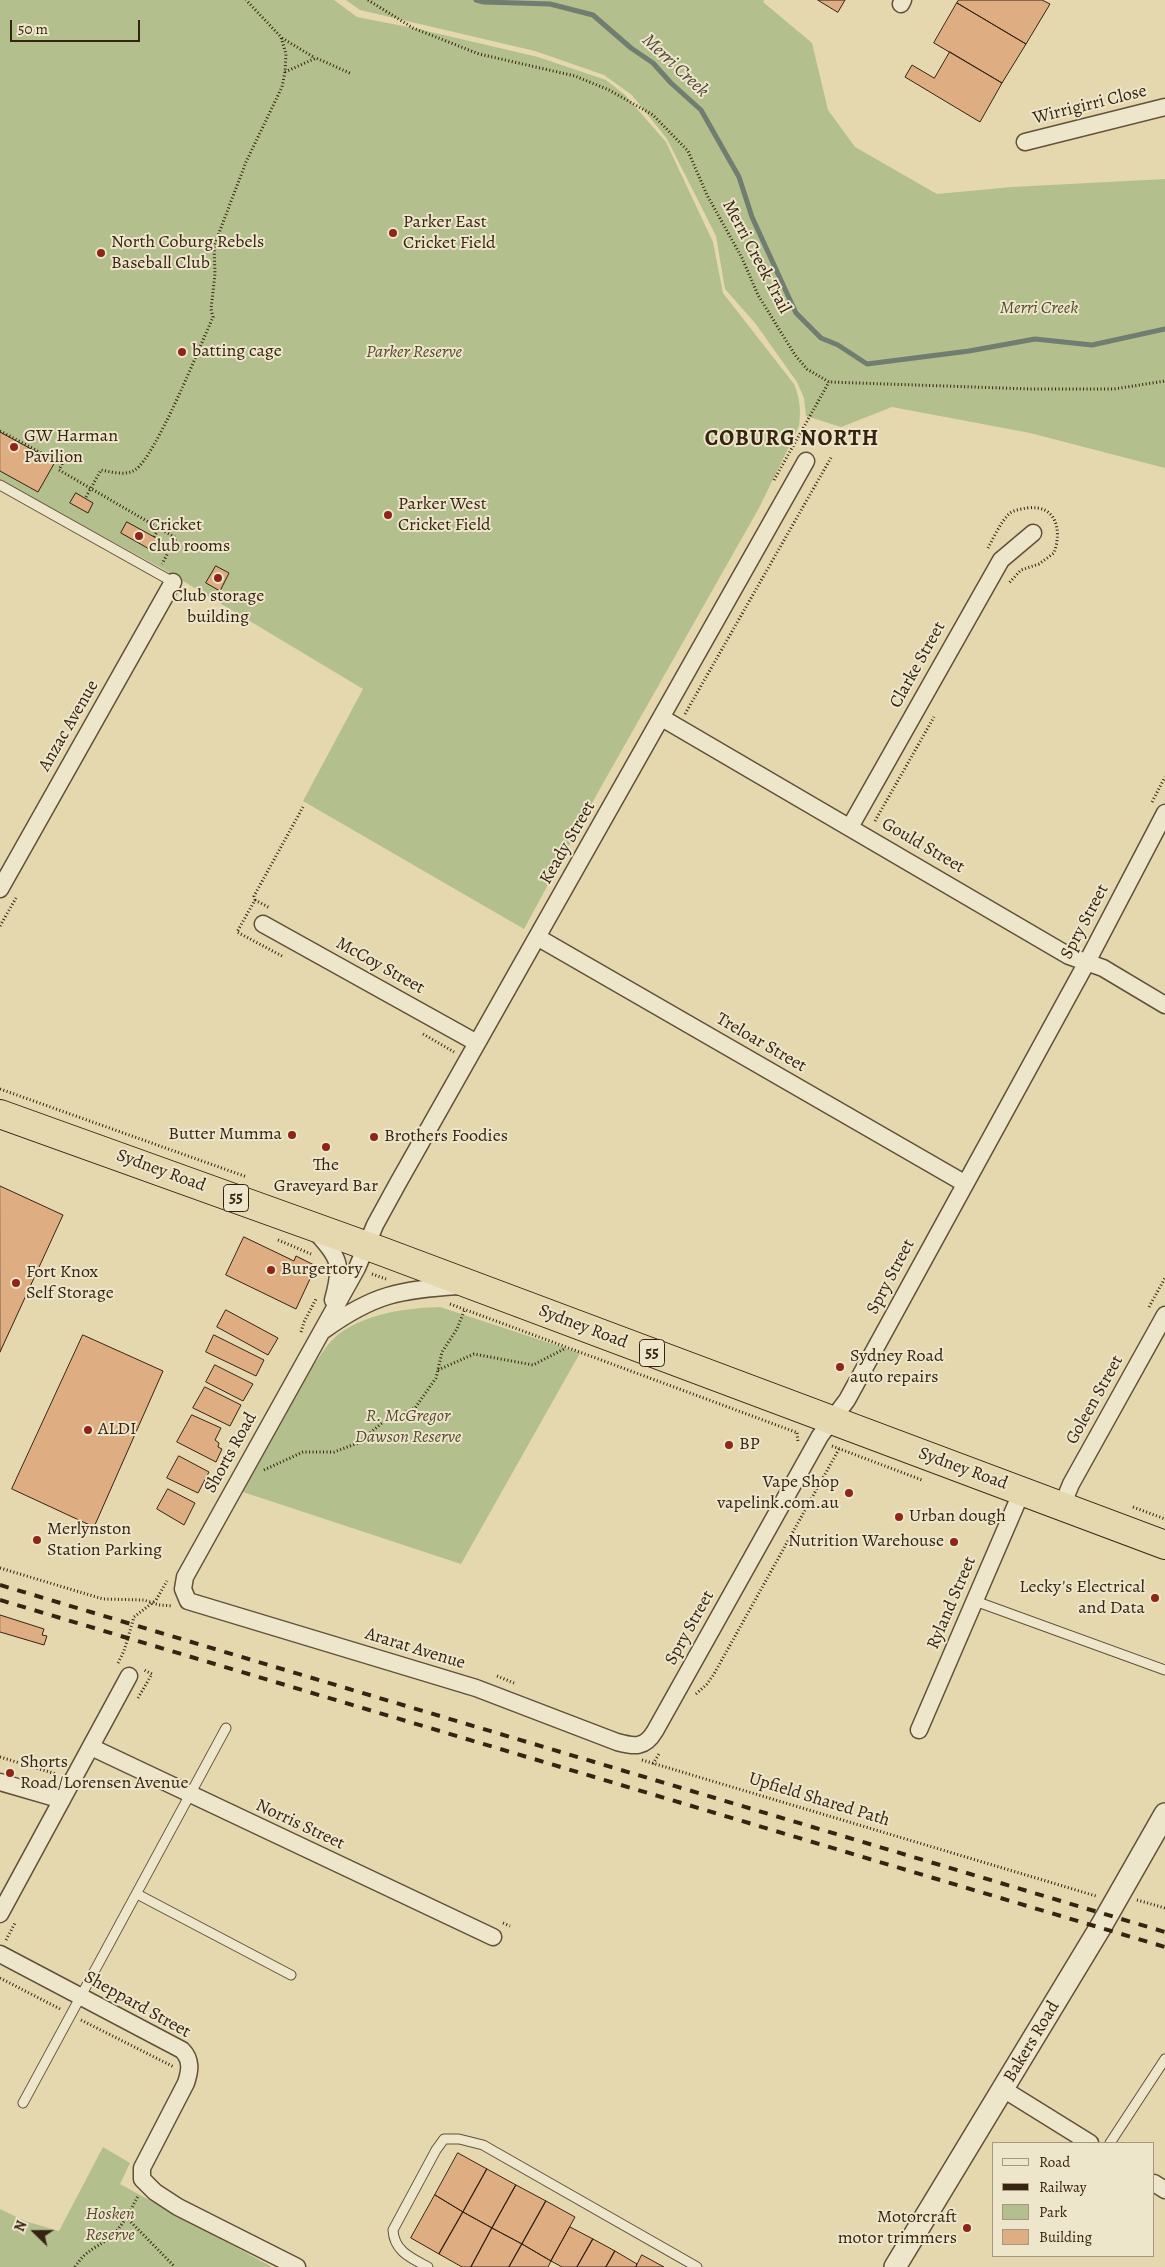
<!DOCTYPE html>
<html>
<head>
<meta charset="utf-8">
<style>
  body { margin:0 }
  #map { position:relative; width:1165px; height:2267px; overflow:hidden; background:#e5d8af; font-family:Alegreya,serif }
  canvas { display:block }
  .legend { position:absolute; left:992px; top:2142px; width:162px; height:115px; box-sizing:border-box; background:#eee6cb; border:1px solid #a59881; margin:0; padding:6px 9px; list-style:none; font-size:15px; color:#372312 }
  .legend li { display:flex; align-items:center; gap:10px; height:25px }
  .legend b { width:25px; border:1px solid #a59881 }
  .north { position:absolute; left:10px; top:2207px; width:50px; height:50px; -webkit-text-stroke:4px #eee6cb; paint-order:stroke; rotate:292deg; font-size:14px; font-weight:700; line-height:20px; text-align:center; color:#372312 }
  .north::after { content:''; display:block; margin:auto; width:18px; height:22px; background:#372312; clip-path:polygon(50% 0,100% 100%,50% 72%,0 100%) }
  .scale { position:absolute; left:10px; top:20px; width:130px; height:22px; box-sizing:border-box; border:2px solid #372312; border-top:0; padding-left:6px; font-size:15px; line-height:18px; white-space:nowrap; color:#372312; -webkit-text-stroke:4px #eee6cb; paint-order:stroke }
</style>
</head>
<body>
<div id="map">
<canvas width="1165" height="2267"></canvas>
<ul class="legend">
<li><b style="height:6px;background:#eee6cb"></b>Road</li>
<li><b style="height:6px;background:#372312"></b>Railway</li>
<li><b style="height:14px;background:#b3bf8c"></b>Park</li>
<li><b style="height:14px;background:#dfad82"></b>Building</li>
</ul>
<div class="north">N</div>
<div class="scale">50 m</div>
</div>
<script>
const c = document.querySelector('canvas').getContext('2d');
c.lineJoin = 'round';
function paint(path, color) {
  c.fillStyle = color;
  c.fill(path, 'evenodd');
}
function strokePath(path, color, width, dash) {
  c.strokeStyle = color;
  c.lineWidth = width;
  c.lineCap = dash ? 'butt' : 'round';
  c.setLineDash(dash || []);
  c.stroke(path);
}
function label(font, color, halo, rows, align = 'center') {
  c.font = font + ' Alegreya,serif';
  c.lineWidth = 4;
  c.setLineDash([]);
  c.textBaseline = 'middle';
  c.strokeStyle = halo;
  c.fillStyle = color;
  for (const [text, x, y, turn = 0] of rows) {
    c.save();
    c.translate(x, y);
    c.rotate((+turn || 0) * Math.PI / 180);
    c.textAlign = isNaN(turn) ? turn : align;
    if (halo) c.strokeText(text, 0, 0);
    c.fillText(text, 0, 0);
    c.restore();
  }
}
paint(new Path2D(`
  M0,0H334L357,17L418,29L538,57L606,80L625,95L666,142L713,242L723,293L794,384C800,398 801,411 799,426L759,508L597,794L524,929L303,801L363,689L163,569L0,481Z
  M346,0H764L763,2L812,43L828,110L855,147L937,194L1012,187L1165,179V468L1030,433L892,407L841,427L806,416L804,398L797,382L755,323L725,289L716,236L667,139L632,95L604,75L535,51L360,10Z
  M440,1307L580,1353L461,1564L243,1492L313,1366C321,1355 328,1342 340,1333C369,1313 406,1308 440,1307Z
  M103,2147L130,2163L120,2184L272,2267H0V2209L25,2221L59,2231Z`), '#b3bf8c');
strokePath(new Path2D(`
  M476,0L484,2L550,4L593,15L631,48L653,63L671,83L701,110L739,177L752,217L796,313L821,338L838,345L867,364L969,351L1035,339L1092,345L1165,329`), '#707d71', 5);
const building = new Path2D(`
  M818,0H845L838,12Z
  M959,0H1042L1050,4L1026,44L957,3Z
  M957,3L1026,44L1002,83L934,43Z
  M950,52L1002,83L980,122L905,77L912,65L934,78Z
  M0,432L55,462L38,492L0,471Z
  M76,493L93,503L88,513L70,503Z
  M127,522L158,539L151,550L121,533Z
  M216,566L229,573L220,591L206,583Z
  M0,1186L63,1215L0,1352Z
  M244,1237L294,1261L296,1256L316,1266L296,1309L226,1275Z
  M226,1310L278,1338L268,1355L217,1327Z
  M83,1335L163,1371L94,1527L12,1489Z
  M214,1335L264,1360L256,1376L206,1352Z
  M215,1365L253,1384L243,1401L206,1382Z
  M205,1387L241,1405L230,1426L193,1408Z
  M192,1415L221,1428L215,1440L219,1443L218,1447L222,1449L216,1462L177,1442Z
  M179,1456L209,1472L198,1493L167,1478Z
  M168,1489L195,1503L184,1525L157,1509Z
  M0,1615L44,1629L42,1635L47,1636L44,1645L0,1632Z
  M458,2153L487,2169L463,2212L435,2195Z
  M487,2169L516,2185L492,2228L463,2212Z
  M516,2185L546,2201L522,2244L492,2228Z
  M435,2195L463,2212L439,2254L411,2238Z
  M546,2201L575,2217L551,2261L522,2244Z
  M463,2212L492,2228L471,2267H462L439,2254Z
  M570,2227L593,2239L577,2267H562L551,2261Z
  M492,2228L522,2244L509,2267H471Z
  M593,2239L615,2251L606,2267H577Z
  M522,2244L551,2261L548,2267H509Z
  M615,2251L637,2264L636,2267H606Z
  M642,2255L664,2267H636Z`);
paint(building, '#dfad82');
strokePath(building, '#372312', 1);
const service = new Path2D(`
  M0,485L173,582
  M975,1601L1165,1670
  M137,1894L291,1975
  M23,2103L226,1728
  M1110,2143L1165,2059
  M428,2267C411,2258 394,2251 393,2230L436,2150L444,2139H459L483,2145L697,2267`);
const minor = new Path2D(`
  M901,4L903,0
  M1025,142L1165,107
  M806,461L398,1183L375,1225L357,1268L185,1577L183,1589L188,1601L476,1688L617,1742C635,1747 645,1748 655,1731L820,1436L847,1400L1087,962L1165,813
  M662,718L1069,956L1103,968L1165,1005
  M850,827L1001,560L1033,533
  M0,889L173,582
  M263,924L477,1043
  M537,937L964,1183
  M315,1231C340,1259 343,1264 333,1300
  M324,1330C374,1294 399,1290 459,1286
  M1062,1506L1071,1484L1165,1315
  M919,1730L1022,1491
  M91,1747L493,1937
  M0,1782L62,1800
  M0,1914L129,1676
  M0,1954L182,2050C192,2060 190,2071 186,2083L142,2168V2179L155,2192L178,2207L297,2267
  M1003,2089L1090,2143
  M1154,2183L1165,2190`);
const tertiary = new Path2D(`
  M895,2267L1100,1928L1165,1814`);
const trunk = new Path2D(`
  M0,1114L381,1251L1165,1545`);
strokePath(service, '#625039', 11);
strokePath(minor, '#625039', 19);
strokePath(tertiary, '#625039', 24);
strokePath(trunk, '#372312', 30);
strokePath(new Path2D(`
  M368,0L413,28L479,54L575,76L609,90L653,115L688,151L707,195L742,258L758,295L795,355L807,369L829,382L1031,389H1114L1165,381
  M282,38L315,58
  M285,72L316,58L352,74
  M0,431L62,464L59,470L176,538L162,564
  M774,480L829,382
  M86,497L101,470C112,472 125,476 135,470C156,456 200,346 213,317L211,309L215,274L214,246L246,162L282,87L285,72L286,54L281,37L246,0
  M154,537L159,528
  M988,548C994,537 1000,523 1009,514C1013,510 1021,509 1027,508C1057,504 1062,531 1054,553L1039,564L1021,570L1009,583
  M685,714L832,456
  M1152,802L1165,777
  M875,821L934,717
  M255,900L270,908
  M0,926L16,898
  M282,956L237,932L255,900L254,896L303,807
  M423,1034L454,1052
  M0,1089L247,1177
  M278,1240L311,1254
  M372,1274L386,1279
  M450,1304L798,1433
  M1149,1307L1165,1278
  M301,1332L304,1322L316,1299
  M438,1370L474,1354L533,1365L566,1348
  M797,1433L798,1442
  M832,1446L922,1480
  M264,1470L303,1452H334L358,1443L383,1422L415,1408L436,1378L442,1352L457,1329L465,1309
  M1133,1507L1165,1519
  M0,1568L103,1599L144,1600L159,1605L173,1606
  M118,1663L124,1651L134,1617L156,1600L167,1581
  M497,1676L514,1683
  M696,1694L707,1684L714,1674L839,1449
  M138,1698L152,1674L144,1670
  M0,1757L56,1774
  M642,1760L1096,1896
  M653,1764L659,1754
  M1137,1900L1165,1908
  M503,1923L510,1926
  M6,1940L15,1923
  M0,1978L60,2009
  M81,2020L174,2067
  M126,2217L175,2267
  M75,2267C85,2251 94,2249 108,2239C122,2228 130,2211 138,2196`), '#372312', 3, [1, 2.5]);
strokePath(service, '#eee6cb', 9);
strokePath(minor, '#eee6cb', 16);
strokePath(tertiary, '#eee6cb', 21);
strokePath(trunk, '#e5d8af', 28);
strokePath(new Path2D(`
  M0,1585L1165,1932
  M0,1600L1165,1947`), '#372312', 4, [9, 9]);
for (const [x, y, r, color] of [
  [393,233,5,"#8f2418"],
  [101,253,5,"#8f2418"],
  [182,352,5,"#8f2418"],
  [14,447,5,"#8f2418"],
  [388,515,5,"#8f2418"],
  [139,536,5,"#8f2418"],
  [218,578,5,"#8f2418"],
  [292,1135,5,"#8f2418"],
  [374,1137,5,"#8f2418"],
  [326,1147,5,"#8f2418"],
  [271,1270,5,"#8f2418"],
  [16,1283,5,"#8f2418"],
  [840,1367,5,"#8f2418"],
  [88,1430,5,"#8f2418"],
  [729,1445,5,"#8f2418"],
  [849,1493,5,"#8f2418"],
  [899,1517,5,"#8f2418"],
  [37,1540,5,"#8f2418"],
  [954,1542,5,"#8f2418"],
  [1155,1598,5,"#8f2418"],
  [10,1773,5,"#8f2418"],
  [967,2228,5,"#8f2418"]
]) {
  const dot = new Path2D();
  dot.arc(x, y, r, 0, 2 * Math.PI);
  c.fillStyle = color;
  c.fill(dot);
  strokePath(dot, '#eee6cb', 2);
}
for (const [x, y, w] of [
  [236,1198,25],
  [652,1353,25]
]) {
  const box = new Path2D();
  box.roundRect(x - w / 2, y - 13.5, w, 27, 4);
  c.fillStyle = '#eee6cb';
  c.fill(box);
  strokePath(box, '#372312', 1);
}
label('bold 16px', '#372312', null, [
  ["55",236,1198],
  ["55",652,1353]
]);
label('18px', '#372312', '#eee6cb', [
  ["Wirrigirri Close",1090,105,-14],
  ["Merri Creek Trail",756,257,62],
  ["Clarke Street",918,665,-61],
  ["Anzac Avenue",69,726,-60],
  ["Keady Street",568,843,-60],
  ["Gould Street",923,846,30],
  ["Spry Street",1085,922,-62],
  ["McCoy Street",380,966,29],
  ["Treloar Street",761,1043,30],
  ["Sydney Road",161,1171,20],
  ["Spry Street",891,1277,-62],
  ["Sydney Road",583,1327,21],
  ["Goleen Street",1095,1400,-61],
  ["Shorts Road",231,1453,-61],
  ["Sydney Road",963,1469,20],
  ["Ryland Street",952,1603,-67],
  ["Spry Street",690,1628,-61],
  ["Ararat Avenue",415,1649,17],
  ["Upfield Shared Path",819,1800,17],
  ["Norris Street",300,1825,25],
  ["Sheppard Street",137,2005,29],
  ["Bakers Road",1032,2042,-59]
]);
label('18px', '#372312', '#eee6cb', [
  ["Parker East",403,223],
  ["Cricket Field",403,244],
  ["North Coburg Rebels",111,243],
  ["Baseball Club",111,264],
  ["batting cage",192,352],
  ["GW Harman",24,437],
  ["Pavilion",24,458],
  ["Parker West",398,505],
  ["Cricket Field",398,526],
  ["Cricket",149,526],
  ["club rooms",149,547],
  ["Club storage",218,597,"center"],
  ["building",218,618,"center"],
  ["Butter Mumma",282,1135,"right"],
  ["Brothers Foodies",384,1137],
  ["The",326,1166,"center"],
  ["Graveyard Bar",326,1187,"center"],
  ["Burgertory",281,1270],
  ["Fort Knox",26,1273],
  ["Self Storage",26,1294],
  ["Sydney Road",850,1357],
  ["auto repairs",850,1378],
  ["ALDI",98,1430],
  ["BP",739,1445],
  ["Vape Shop",839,1483,"right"],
  ["vapelink.com.au",839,1504,"right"],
  ["Urban dough",909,1517],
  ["Merlynston",47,1530],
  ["Station Parking",47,1551],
  ["Nutrition Warehouse",944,1542,"right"],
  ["Lecky's Electrical",1145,1588,"right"],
  ["and Data",1145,1609,"right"],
  ["Shorts",20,1763],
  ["Road/Lorensen Avenue",20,1784],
  ["Motorcraft",957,2218,"right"],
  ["motor trimmers",957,2239,"right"]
], 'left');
label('italic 18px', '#564a30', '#eee6cb', [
  ["Merri Creek",1039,309],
  ["Parker Reserve",414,353],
  ["R. McGregor",408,1417],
  ["Dawson Reserve",408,1438],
  ["Hosken",110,2215],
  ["Reserve",110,2236]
]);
label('italic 19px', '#4f483a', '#eee6cb', [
  ["Merri Creek",675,66,43]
]);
c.letterSpacing = '1px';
label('bold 22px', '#372312', '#eee6cb', [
  ["COBURG NORTH",792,440]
]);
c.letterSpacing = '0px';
</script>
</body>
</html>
